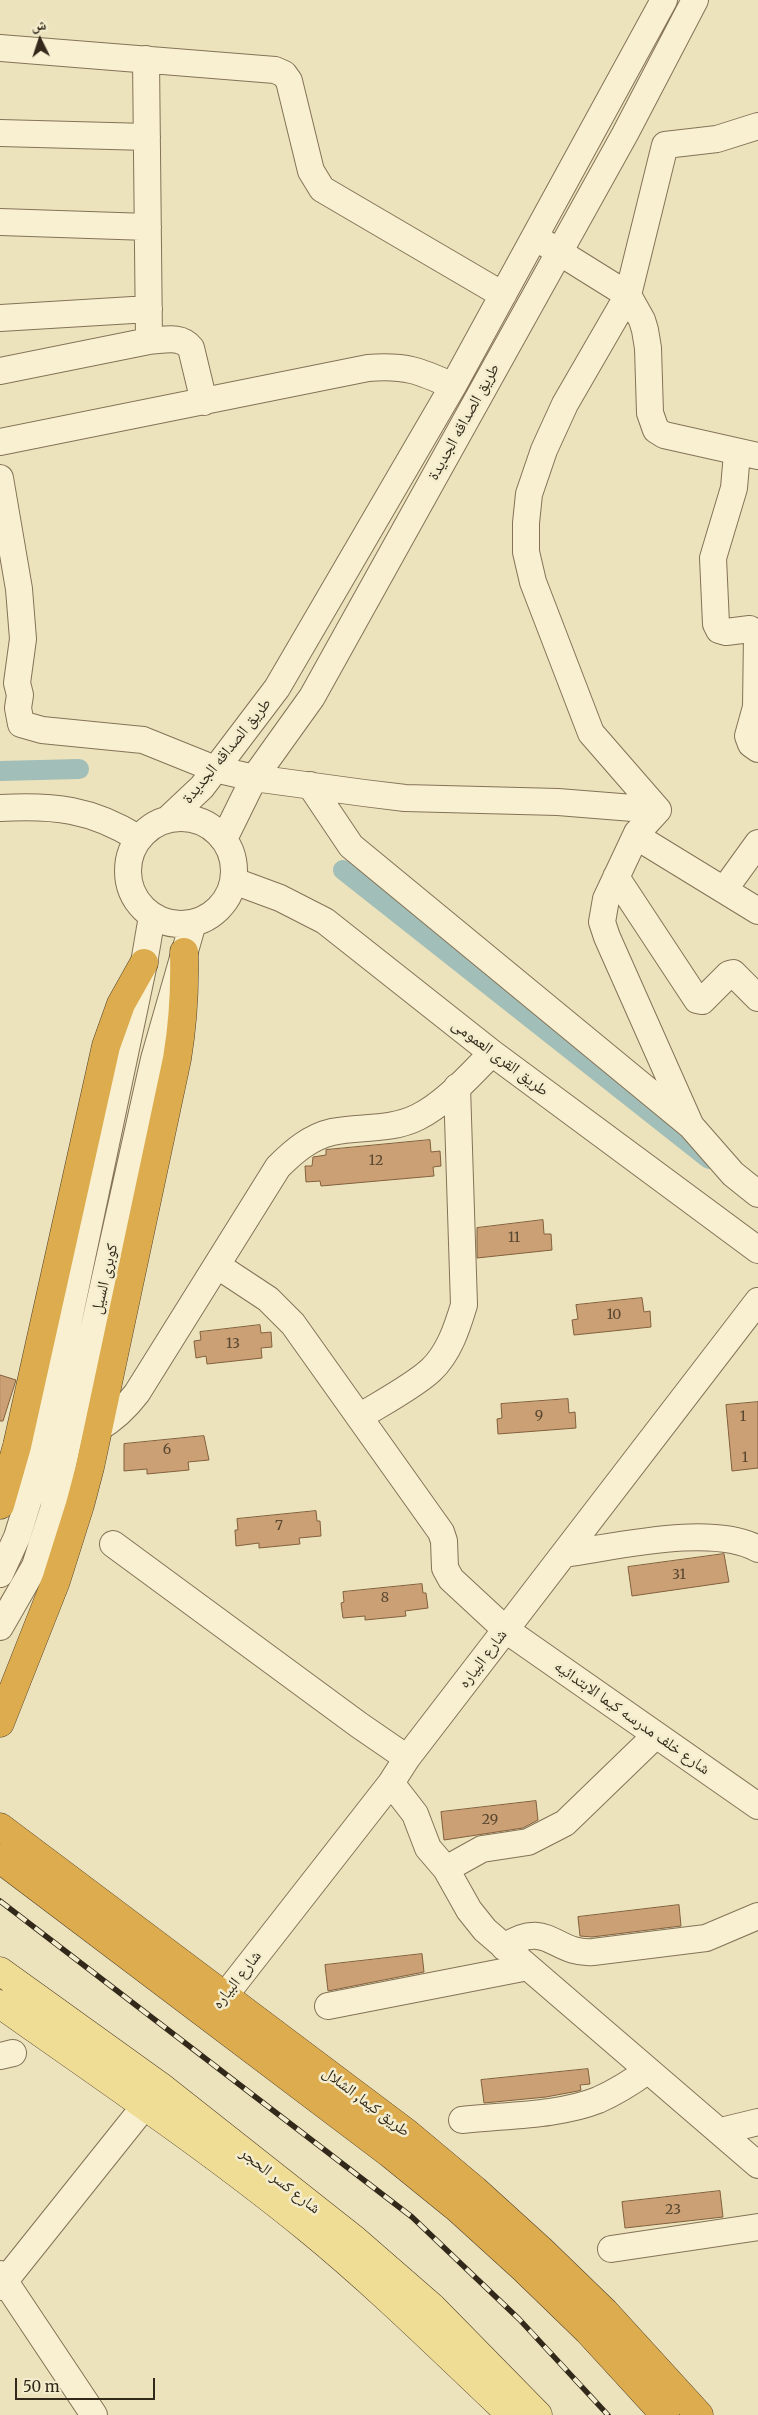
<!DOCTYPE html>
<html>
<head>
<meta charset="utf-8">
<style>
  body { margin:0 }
  #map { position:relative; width:758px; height:2415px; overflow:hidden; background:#ece3bd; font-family:Merriweather,"Noto Naskh Arabic",serif }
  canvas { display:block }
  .north { position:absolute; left:15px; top:15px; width:50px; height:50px; -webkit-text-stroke:4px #f4edcd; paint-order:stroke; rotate:356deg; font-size:14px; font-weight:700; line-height:20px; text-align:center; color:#33291b }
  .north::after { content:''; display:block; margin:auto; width:18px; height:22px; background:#33291b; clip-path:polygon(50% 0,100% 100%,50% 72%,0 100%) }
  .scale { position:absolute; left:15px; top:2378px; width:140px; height:22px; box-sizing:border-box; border:2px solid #33291b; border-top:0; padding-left:6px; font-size:15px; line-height:18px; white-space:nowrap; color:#33291b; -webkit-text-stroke:4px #f4edcd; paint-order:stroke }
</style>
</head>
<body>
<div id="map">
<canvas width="758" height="2415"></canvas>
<div class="north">ش</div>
<div class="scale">50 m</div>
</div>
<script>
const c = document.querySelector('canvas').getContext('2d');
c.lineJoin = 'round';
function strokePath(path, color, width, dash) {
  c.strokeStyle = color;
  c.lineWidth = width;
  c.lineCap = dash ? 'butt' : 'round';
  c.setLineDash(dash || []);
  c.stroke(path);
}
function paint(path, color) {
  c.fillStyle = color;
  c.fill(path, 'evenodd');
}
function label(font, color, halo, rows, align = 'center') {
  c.font = font + ' Merriweather,"Noto Naskh Arabic",serif';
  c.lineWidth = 5;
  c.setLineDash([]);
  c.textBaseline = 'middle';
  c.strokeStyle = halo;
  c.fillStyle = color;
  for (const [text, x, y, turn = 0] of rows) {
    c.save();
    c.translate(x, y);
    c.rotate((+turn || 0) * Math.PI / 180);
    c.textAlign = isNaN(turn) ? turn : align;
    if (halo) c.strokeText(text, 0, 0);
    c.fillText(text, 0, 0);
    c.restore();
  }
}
strokePath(new Path2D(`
  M0,771L79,769
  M343,870L709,1159`), '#a1beb8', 20);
const building = new Path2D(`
  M430,1140L431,1152L440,1151L441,1166L433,1167L434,1176L321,1186L320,1181L306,1182L305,1166H312L313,1157L326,1155V1150Z
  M543,1220L544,1234H551L552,1250L477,1258V1228Z
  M642,1298L644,1312L650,1311L651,1327L574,1335L572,1320L578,1319L576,1305Z
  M260,1325L261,1333L271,1332L272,1347L261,1348L262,1358L207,1364L206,1356L196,1358L194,1341L201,1340L200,1332Z
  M0,1375L16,1380L3,1421H0Z
  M568,1399L569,1413L575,1412L576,1428L498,1434L497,1419L502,1418L501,1404Z
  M758,1402V1468L732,1471L726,1405Z
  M204,1436L209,1460L188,1462L189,1470L147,1474V1469L124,1471V1444Z
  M316,1511L317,1521H320L321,1536L299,1538L300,1544L259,1548V1543L236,1546L235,1530H238L237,1519Z
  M724,1554L729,1582L632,1596L628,1567Z
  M422,1584L423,1593H426L428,1608L405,1611L406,1616L365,1620V1616L343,1618L341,1603L344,1602L343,1592Z
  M536,1801L538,1820L523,1828L444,1840L441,1812Z
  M679,1905L681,1926L592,1937L580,1936L578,1917Z
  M422,1954L424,1972L328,1991L325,1965Z
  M588,2069L590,2084L580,2085L581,2090L578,2091L546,2097L484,2103L481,2080Z
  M720,2191L723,2217L625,2228L622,2202Z`);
paint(building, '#caa074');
strokePath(building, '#82603d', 1);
const minor = new Path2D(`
  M0,48L275,70L284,74L289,81L311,171L322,189L503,295
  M146,59L149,341
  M758,126L717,139L665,145L628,295L565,404L544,450L529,494L526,523V552L533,582L591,733L658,810L637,833L647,843L758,911
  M0,133L147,137
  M0,222L148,227
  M543,242L628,295L642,320L645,330L648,348L650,413L656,430L664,435L758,456
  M0,318L149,309
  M0,371L149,341C165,340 181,335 191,348L204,402
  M0,442L368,368C406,365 420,371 453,386
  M737,453L734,488L713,558L716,624L719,630L726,632L750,629L757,634L756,707L748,736L751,744L758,749
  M0,478L19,589L23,639L17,683L20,695L18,708L21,724L42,730L143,740L215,769L254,778L364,793L405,798L558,802L658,810
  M310,785L351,846L691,1126L733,1174L758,1194
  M0,808C54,805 91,809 138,838
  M128 871a53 53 0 1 1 106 0a53 53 0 1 1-106 0Z
  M168,819L202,787L277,688L453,386L664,0
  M637,833L606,899L602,922L607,937L690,1124
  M224,839L254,778L312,697L625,134L695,0
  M616,877L697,1000L702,1001L729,974L733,973L758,998
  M234,881L280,898L325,921L492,1053L758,1250
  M724,890L758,843
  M218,1266L268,1299L293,1324L441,1532L444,1541L445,1568L451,1579L506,1630L758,1806
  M359,1417C380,1404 414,1386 431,1370C449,1353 457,1328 464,1305L457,1087
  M97,1429C114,1419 125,1409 137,1393L278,1167C293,1152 310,1137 332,1132C360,1126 390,1131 418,1117C446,1103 470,1075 492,1053
  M113,1544L359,1725L407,1758
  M564,1554C615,1547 713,1523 758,1549
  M0,1574L17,1537L36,1476L144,963L152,916
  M0,1627L35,1566L53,1510L154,1059L193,923
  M391,1783L415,1814L428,1848L446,1869L469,1910L485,1930L758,2165
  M446,1869L482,1849L528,1842L565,1823L656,1735
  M504,1947C548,1918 554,1955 593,1952L706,1938L758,1916
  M328,2006L528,1967
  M212,2012L391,1783L407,1758L758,1301
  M0,2056L13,2053
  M462,2120C504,2115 558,2116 598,2100C616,2092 632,2082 647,2071
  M721,2131L758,2122
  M611,2249L758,2227
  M0,2274L94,2415
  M0,2287L159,2088`);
const major = new Path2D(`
  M0,1971L160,2086L355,2240L432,2307L538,2415
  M0,2004C103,2077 210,2149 308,2229C379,2287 444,2352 511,2415`);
const highway = new Path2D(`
  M0,1505L17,1446L106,1046L121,1004L144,963
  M0,1723L56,1581L80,1505L90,1467L177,1059C183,1023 185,988 184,952
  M0,1827L407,2133L475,2190L541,2250L605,2312L699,2415
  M0,1859L389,2153L458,2209L524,2269L588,2331L665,2415`);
strokePath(minor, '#847357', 28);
strokePath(major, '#51412c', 29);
strokePath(highway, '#51412c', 29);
strokePath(minor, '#f8f0d0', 26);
strokePath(major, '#f0dd95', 28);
strokePath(highway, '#dcac4e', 28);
const rail = new Path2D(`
  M0,1901L412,2217L519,2319L608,2415`);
strokePath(rail, '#33291b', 5.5);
strokePath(rail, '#f4edcd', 4, [11]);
label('14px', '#594731', null, [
  ["12",376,1161],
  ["11",514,1238],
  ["10",614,1315],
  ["13",233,1344],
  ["9",539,1416],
  ["1",743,1417],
  ["6",167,1450],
  ["1",745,1458],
  ["7",279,1526],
  ["31",679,1575],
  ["8",385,1598],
  ["29",490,1820],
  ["23",673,2210]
]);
label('16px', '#33291b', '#f4edcd', [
  ["طريق الصداقه الجديدة",464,422,-61],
  ["طريق الصداقه الجديدة",227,751,-51],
  ["طريق القرى العمومى",500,1058,37],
  ["كوبرى السيل",105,1279,-77],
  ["شارع البياره",483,1659,-53],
  ["شارع خلف مدرسه كيما الابتدائيه",632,1718,35],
  ["شارع البياره",237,1980,-52],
  ["طريق كيما, الشلال",366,2102,37],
  ["شارع كسر الحجر",280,2181,38]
]);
</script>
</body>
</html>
